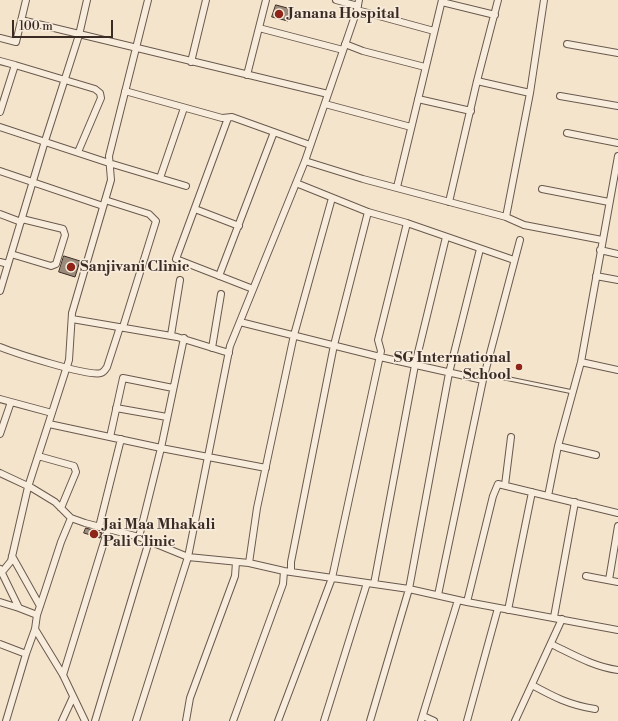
<!DOCTYPE html>
<html>
<head>
<meta charset="utf-8">
<style>
  body { margin:0 }
  #map { position:relative; width:618px; height:721px; overflow:hidden; background:#f4e4cb; font-family:"Libre Bodoni",serif }
  canvas { display:block }
  .scale { position:absolute; left:12px; top:20px; width:101px; height:18px; box-sizing:border-box; border:2px solid #3b2b25; border-top:0; padding-left:5px; font-size:12px; line-height:14px; white-space:nowrap; color:#3b2b25; -webkit-text-stroke:3px #f8eddd; paint-order:stroke }
</style>
</head>
<body>
<div id="map">
<canvas width="618" height="721"></canvas>
<div class="scale">100 m</div>
</div>
<script>
const c = document.querySelector('canvas').getContext('2d');
c.lineJoin = 'round';
function paint(path, color) {
  c.fillStyle = color;
  c.fill(path, 'evenodd');
}
function strokePath(path, color, width, dash) {
  c.strokeStyle = color;
  c.lineWidth = width;
  c.lineCap = dash ? 'butt' : 'round';
  c.setLineDash(dash || []);
  c.stroke(path);
}
function label(font, color, halo, rows, align = 'center') {
  c.font = font + ' "Libre Bodoni",serif';
  c.lineWidth = 3;
  c.setLineDash([]);
  c.textBaseline = 'middle';
  c.strokeStyle = halo;
  c.fillStyle = color;
  for (const [text, x, y, turn = 0] of rows) {
    c.save();
    c.translate(x, y);
    c.rotate((+turn || 0) * Math.PI / 180);
    c.textAlign = isNaN(turn) ? turn : align;
    if (halo) c.strokeText(text, 0, 0);
    c.fillText(text, 0, 0);
    c.restore();
  }
}
const building = new Path2D(`
  M276,5L291,9L288,21L272,17Z
  M64,256L80,261L75,277L59,272Z
  M86,528L102,533L100,538L84,533Z`);
paint(building, '#9b8b7b');
strokePath(building, '#3b2b25', 1);
const service = new Path2D(`
  M500,377L573,392`);
const minor = new Path2D(`
  M336,0L358,6
  M442,2L495,15
  M357,10L434,31
  M21,20L328,94
  M259,28L343,50
  M0,38L16,42L26,0
  M345,44L363,51L425,67
  M567,44L618,53
  M0,61L15,65
  M191,62L206,0
  M247,75L266,0
  M477,81L530,93
  M125,91L222,118L232,117L310,145
  M560,96L618,106
  M418,99L471,111
  M325,104L411,127
  M0,112L15,65L95,89L100,93L101,98L78,152
  M228,118L176,259L253,289
  M0,127L109,163L186,186
  M567,133L618,143
  M305,161L363,179L506,217L524,225L602,240
  M0,171L103,206
  M160,178L184,108
  M296,183L368,212L407,223L514,260
  M397,187L442,0
  M542,189L609,202
  M105,200L149,214L156,221L123,327
  M449,202L477,81L498,0
  M195,209L239,226
  M0,214L21,222
  M506,217L530,93L544,0
  M600,250L618,254
  M11,254L51,266L56,264L65,235L63,229L22,219
  M0,262L8,264
  M219,276L274,132
  M596,276L618,280
  M0,291L45,141L79,35L87,0
  M72,319L177,337L229,353
  M240,322L380,357L483,380
  M171,335L180,280
  M0,347C15,353 89,377 101,373C104,372 105,370 107,367L120,327
  M212,348L221,294
  M581,362L618,370
  M0,399L52,413
  M116,408L167,417
  M49,424L161,448L266,468
  M0,434L11,402
  M110,437L123,378L173,388
  M558,446L596,455
  M38,456L74,466L76,472L61,508
  M0,473L32,488L55,502L71,518L85,523L139,537L188,557L249,563L284,571L409,589L467,602L618,630
  M505,485L511,437
  M548,496L558,446L581,362L618,156
  M99,527L121,439
  M139,537L161,448L184,338
  M12,556L40,606
  M249,563L257,508L294,335L332,198
  M0,569L19,608L37,615
  M2,572L11,561L28,487L69,360L72,313L111,180L109,156L148,0
  M291,572V562L334,345L368,212
  M586,576L618,582
  M609,580L618,526
  M374,584L415,365L446,237
  M438,595L483,380L520,240
  M0,602L19,608
  M467,602L493,496L498,484L618,513
  M508,610L532,492
  M554,617L575,502
  M35,629L63,675L85,721
  M0,644L26,654
  M551,644C572,654 594,667 618,670
  M63,675L108,529
  M532,685C554,697 569,705 595,709
  M423,716L434,721
  M6,721L26,654L35,629L37,615L46,588L61,542L71,518
  M62,721L73,697
  M95,721L149,541
  M136,721L188,557L230,346L305,161L357,10L359,0
  M186,721L190,698L235,576L236,562
  M233,721L283,584L284,571
  M278,721L332,578L381,351L378,340L407,223
  M324,721L367,583
  M370,721L409,589L449,373L480,249
  M421,721L458,600
  M467,721L498,608
  M515,721L562,619`);
strokePath(service, '#69594e', 5);
strokePath(minor, '#69594e', 8);
strokePath(service, '#f8eddd', 3);
strokePath(minor, '#f8eddd', 6);
for (const [x, y, r, color] of [
  [279,14,5,"#8f2418"],
  [71,267,5,"#8f2418"],
  [519,367,4,"#8f2418"],
  [94,534,5,"#8f2418"]
]) {
  const dot = new Path2D();
  dot.arc(x, y, r, 0, 2 * Math.PI);
  c.fillStyle = color;
  c.fill(dot);
  strokePath(dot, '#f8eddd', 1.5);
}
label('bold 15px', '#3b2b25', '#f8eddd', [
  ["Janana Hospital",288,14],
  ["Sanjivani Clinic",80,267],
  ["SG International",511,358,"right"],
  ["School",511,375,"right"],
  ["Jai Maa Mhakali",103,525],
  ["Pali Clinic",103,542]
], 'left');
</script>
</body>
</html>
